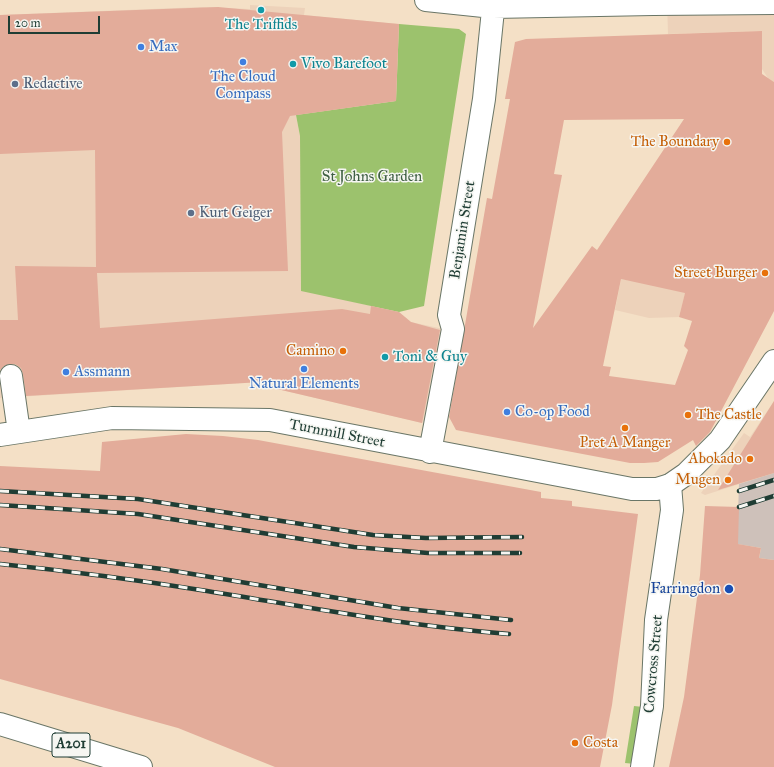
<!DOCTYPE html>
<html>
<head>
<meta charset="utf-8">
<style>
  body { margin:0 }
  #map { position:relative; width:774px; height:767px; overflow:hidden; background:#f4e0c6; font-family:"IM FELL Great Primer",serif }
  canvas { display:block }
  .scale { position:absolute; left:8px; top:16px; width:92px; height:18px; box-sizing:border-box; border:2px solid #1f3d34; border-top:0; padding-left:5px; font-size:12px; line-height:14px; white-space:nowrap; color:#1f3d34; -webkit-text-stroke:3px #f6f6f2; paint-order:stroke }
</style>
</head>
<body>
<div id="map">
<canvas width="774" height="767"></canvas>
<div class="scale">20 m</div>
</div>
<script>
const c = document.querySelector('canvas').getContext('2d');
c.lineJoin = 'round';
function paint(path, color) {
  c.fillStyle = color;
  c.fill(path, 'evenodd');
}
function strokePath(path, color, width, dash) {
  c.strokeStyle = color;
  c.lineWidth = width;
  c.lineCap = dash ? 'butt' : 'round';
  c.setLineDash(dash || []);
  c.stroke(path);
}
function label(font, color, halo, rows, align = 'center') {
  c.font = font + ' "IM FELL Great Primer",serif';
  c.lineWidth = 3;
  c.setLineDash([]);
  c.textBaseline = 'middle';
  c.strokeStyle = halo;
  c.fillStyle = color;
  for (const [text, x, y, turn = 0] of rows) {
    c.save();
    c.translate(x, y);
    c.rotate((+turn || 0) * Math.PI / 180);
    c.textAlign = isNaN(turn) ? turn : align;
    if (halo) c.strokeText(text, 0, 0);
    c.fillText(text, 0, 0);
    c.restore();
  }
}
paint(new Path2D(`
  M667,0H774V82L768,78L762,69L761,31L668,34Z
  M250,5L305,8L304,15L399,24L396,101L296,115L300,136L301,290L399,312L411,322L448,330L431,415L422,423L277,389L278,381L0,398V15L202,7L250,9Z
  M621,279L686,290L679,317L649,318L615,310Z
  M774,401V473L705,495L701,493L744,433L750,437Z`), '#edd2ba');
paint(new Path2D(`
  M774,473V560L759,558L761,548L737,544L739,484Z`), '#cec1ba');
paint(new Path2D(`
  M399,24L459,29L466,34L424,306L399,312L301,291L300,136L296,115L396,101Z
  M634,706L643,707L635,764L625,763Z`), '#9cc26d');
paint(new Path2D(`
  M218,7L399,24L396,101L290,116L282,132L288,271L97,273L100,328L342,309L370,314L371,306L399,312L411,322L440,330L422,423L277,389L278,381L26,396L23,374L21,368L15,364H10L4,366L0,370V320H18L15,266L96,267L95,150L0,154V15Z
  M762,31V74L774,82V311L710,432L696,446L693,440L658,462L644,463H630L456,430L449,417L487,198L492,199L510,99H505L515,42L526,39ZM684,119L597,250L592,246L533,328L562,175L554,174L564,120ZM621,279L685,293L679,317L692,321L684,346L688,350L675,385L609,376L611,367L603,366Z
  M774,401V473L718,490Z
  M186,434L223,436L258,440L541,492V498L572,501V506L638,514L612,705L600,767H275L178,728L0,679V466L100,471L102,442Z
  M705,506L739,507L738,544L761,548L759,558L774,560V767H669L684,697L700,575Z`), '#e3ac9a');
const pedestrian = new Path2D(`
  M653,4L774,3
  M642,767L652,706L656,620L672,510L670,485`);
const minor = new Path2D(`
  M426,0L493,7L653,4V0
  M11,376L19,432
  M0,435L112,418L270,420L632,489H657L670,485L686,474L720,440L774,361
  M430,452L453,329L449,315L484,99L494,0`);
const primary = new Path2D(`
  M0,724L141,767`);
strokePath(pedestrian, '#6a7667', 24);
strokePath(minor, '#6a7667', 24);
strokePath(primary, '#6a7667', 24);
strokePath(pedestrian, '#fff', 22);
strokePath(minor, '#fff', 22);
strokePath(primary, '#fff', 22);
const rail = new Path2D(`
  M0,491L138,499L373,535L426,538L522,537
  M739,491L774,480
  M0,505L138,514L354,547L428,553H520
  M739,507L774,496
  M0,549L162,569L398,608L511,620
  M0,564C69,571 138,580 207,591C307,607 407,626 509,634`);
strokePath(rail, '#1f3d34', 4.5);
strokePath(rail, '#f6f6f2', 3, [9]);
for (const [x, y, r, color] of [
  [261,10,4,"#0f9aa8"],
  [141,47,4,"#3f7fe0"],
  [243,62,4,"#3f7fe0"],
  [293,64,4,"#0f9aa8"],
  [15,84,4,"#5c6f8a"],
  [727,142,4,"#e8710a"],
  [191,213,4,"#5c6f8a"],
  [765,273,4,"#e8710a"],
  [343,351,4,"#e8710a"],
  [385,357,4,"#0f9aa8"],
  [304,369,4,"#3f7fe0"],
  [66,372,4,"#3f7fe0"],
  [507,412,4,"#3f7fe0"],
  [688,415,4,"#e8710a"],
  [625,428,4,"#e8710a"],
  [750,459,4,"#e8710a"],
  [728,480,4,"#e8710a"],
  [729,589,5,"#1a4fb4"],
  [575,743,4,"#e8710a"]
]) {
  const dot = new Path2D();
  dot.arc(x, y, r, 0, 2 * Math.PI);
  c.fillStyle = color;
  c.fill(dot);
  strokePath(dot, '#f6f6f2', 1.5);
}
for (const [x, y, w] of [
  [71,745,38]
]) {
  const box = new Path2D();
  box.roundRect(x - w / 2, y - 12, w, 24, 3);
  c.fillStyle = '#f6f6f2';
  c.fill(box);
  strokePath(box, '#1f3d34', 1);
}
label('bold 14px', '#1f3d34', null, [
  ["A201",71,745]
]);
label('15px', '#0d838f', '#f6f6f2', [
  ["The Triffids",261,25,"center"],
  ["Vivo Barefoot",301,64],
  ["Toni & Guy",393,357]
], 'left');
label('15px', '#366cbe', '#f6f6f2', [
  ["Max",149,47],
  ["The Cloud",243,77,"center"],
  ["Compass",243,94,"center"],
  ["Assmann",74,372],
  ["Natural Elements",304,384,"center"],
  ["Co-op Food",515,412]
], 'left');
label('15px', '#4e5e75', '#f6f6f2', [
  ["Redactive",23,84],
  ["Kurt Geiger",199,213]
], 'left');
label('15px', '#c56008', '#f6f6f2', [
  ["The Boundary",719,142],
  ["Street Burger",757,273],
  ["Camino",335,351],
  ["The Castle",696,415,"left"],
  ["Pret A Manger",625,443,"center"],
  ["Abokado",742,459],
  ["Mugen",720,480],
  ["Costa",583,743,"left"]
], 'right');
label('15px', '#3e5e42', '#f6f6f2', [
  ["St Johns Garden",372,177]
]);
label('15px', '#1f3d34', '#f6f6f2', [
  ["Benjamin Street",463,230,-81],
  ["Turnmill Street",337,434,11],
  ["Cowcross Street",654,664,-85]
]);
label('15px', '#164399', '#f6f6f2', [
  ["Farringdon",720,589]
], 'right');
</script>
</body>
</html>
